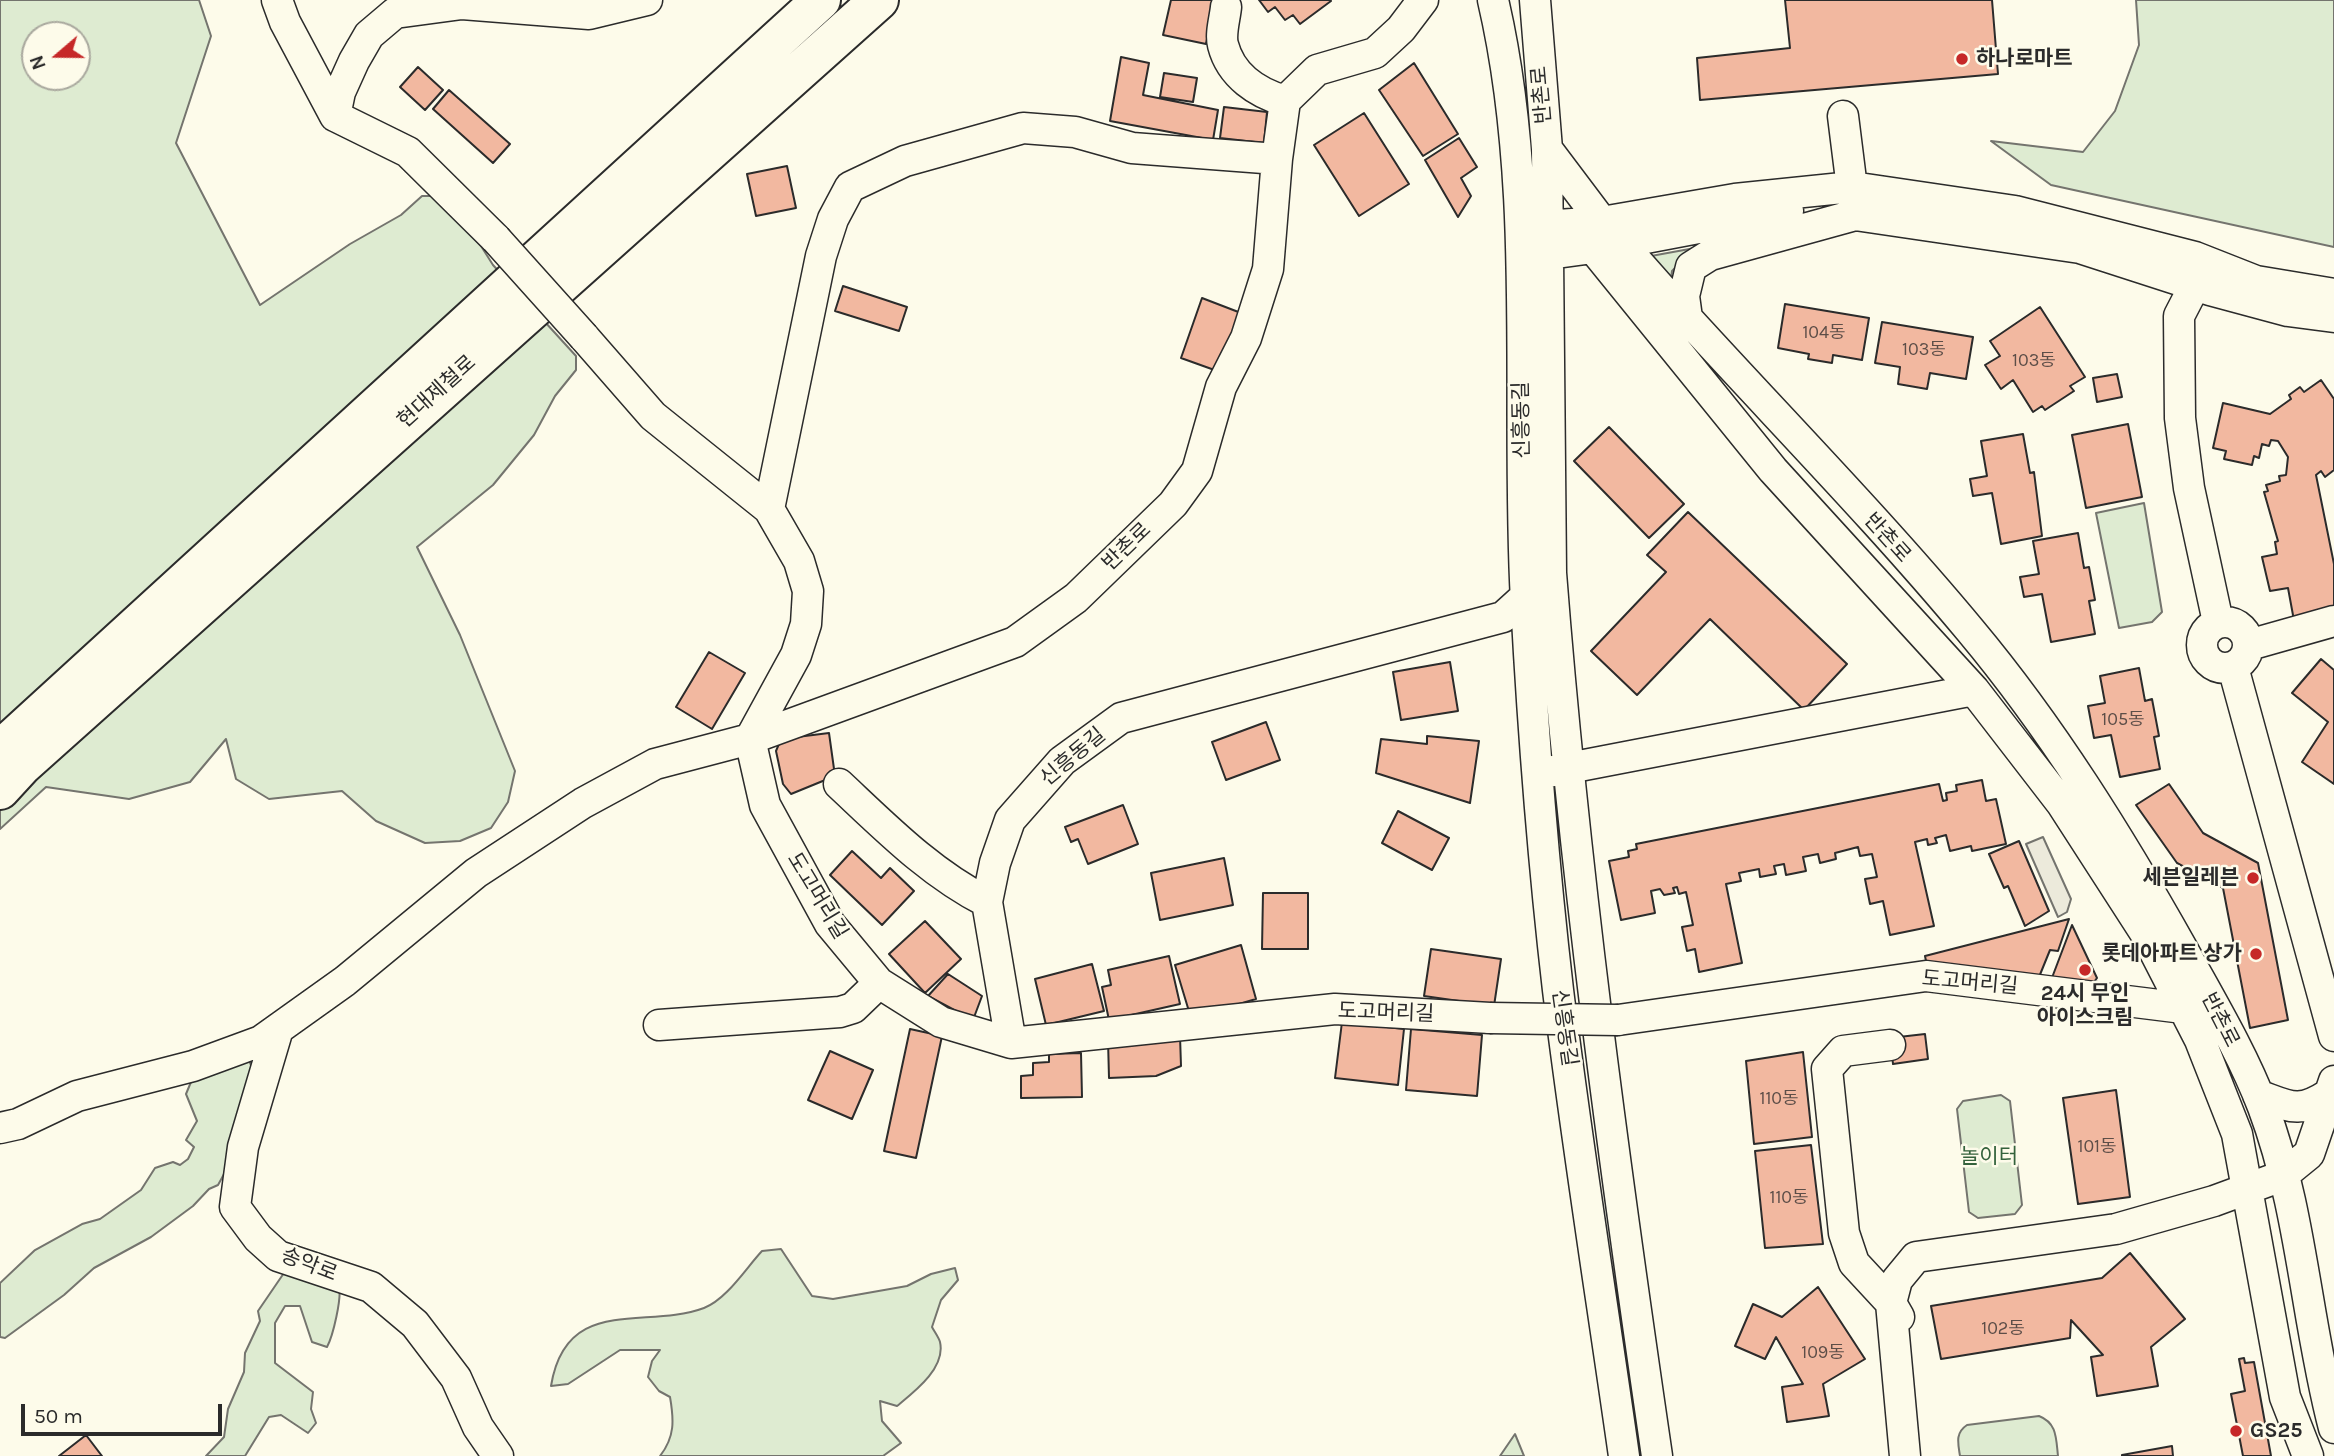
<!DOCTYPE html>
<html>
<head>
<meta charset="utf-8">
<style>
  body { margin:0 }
  #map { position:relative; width:2334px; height:1456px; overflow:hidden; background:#fdfbea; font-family:Karla,sans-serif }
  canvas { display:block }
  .north { position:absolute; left:21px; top:21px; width:70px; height:70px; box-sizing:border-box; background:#fdfbea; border:2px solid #a9a89e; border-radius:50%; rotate:250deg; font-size:19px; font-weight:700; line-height:28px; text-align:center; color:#2b2b2b }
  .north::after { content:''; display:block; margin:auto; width:24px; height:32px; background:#c62828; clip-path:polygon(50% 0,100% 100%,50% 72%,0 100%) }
  .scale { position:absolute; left:21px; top:1404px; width:201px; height:32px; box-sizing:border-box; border:4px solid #2b2b2b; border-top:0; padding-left:9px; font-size:21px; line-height:24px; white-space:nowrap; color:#2b2b2b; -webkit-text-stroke:5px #fdfbea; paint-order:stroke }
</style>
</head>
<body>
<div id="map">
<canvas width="2334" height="1456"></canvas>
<div class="north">N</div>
<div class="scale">50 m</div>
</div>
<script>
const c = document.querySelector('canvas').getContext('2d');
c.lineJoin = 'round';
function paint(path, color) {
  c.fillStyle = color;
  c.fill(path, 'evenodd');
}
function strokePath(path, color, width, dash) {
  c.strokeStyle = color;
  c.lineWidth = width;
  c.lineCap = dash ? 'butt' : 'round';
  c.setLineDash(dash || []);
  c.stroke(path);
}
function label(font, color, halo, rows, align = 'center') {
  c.font = font + ' Karla,"Noto Sans KR",sans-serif';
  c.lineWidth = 5;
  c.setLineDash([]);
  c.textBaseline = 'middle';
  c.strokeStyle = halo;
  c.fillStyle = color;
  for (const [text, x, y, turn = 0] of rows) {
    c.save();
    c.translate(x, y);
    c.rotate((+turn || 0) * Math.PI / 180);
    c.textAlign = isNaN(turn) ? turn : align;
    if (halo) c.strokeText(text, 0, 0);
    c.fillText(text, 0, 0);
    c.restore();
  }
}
const green = new Path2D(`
  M0,0H199L211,36L176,143L260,305L350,244L401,215L422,196H435L481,246L493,265L576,356V370L555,396L534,435L493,485L417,547L460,635L515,771L508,802L491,828L460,841L425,843L376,821L342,791L269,799L236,779L226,739L190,782L129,799L46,787L0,829ZM35,35H77V77H35Z
  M2136,0H2334V247L2051,185L1991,141L2083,152L2115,111L2139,45Z
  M1695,248L1672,271L1670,286L1640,258Z
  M2144,503L2162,612L2152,622L2119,628L2096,513Z
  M249,1060L253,1071L229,1165L218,1185L209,1189L193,1206L151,1237L94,1268L64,1295L5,1338L0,1337V1283L35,1250L82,1224L100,1219L141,1190L155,1168L173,1162L180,1165L188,1159L194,1147L186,1140L197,1121L186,1094L191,1082Z
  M2001,1095L2010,1101L2022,1205L2015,1214L1978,1218L1969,1212L1957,1109L1963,1101Z
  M781,1249L812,1296L833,1299L907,1286L931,1274L955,1268L958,1280L941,1300L932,1327C934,1331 939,1338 940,1342C946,1368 914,1392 897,1406L880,1401L882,1421L901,1443L883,1456H660C675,1437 674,1420 670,1397L659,1391L648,1377L652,1361L660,1350H620L568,1384L551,1386C566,1294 645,1330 704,1308C727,1299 746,1268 762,1251Z
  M286,1270L339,1285C342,1298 333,1336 327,1347L312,1342L300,1306H285L275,1323V1363L313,1392L311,1409L316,1423L308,1433L281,1415L269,1417L245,1456H206L224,1437L228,1409L244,1372L245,1353L260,1321L258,1311Z
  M2039,1416C2057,1423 2056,1438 2058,1456H1960C1958,1443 1955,1433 1967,1425Z
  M1515,1434L1524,1456H1500Z`);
paint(green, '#deebd1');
strokePath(green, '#74746e', 2);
const parking = new Path2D(`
  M2043,837L2071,899L2067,912L2058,917L2026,844Z`);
paint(parking, '#eceadb');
strokePath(parking, '#74746e', 2);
const building = new Path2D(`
  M1171,0H1215L1206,44L1163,35Z
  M1259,0H1330L1331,1L1300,24L1293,15L1285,20L1275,7L1268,12Z
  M1785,0H1992L1998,74L1700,100L1697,58L1790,48Z
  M1121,57L1149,63L1143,95L1218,110L1213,140L1110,121Z
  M1414,63L1458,134L1423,156L1379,90Z
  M418,67L443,90L425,110L400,87Z
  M1164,73L1197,78L1193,102L1160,97Z
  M449,90L510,144L493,163L433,109Z
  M1224,107L1267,112L1264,143L1220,138Z
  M1364,113L1409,184L1359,216L1314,145Z
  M1459,138L1477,167L1461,178L1471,196L1458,217L1425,160Z
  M787,166L796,208L756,216L747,174Z
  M843,286L907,307L899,331L835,311Z
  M1202,298L1241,313L1220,372L1181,358Z
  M1785,304L1869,318L1862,360L1833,355L1832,363L1808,359L1809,354L1778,348Z
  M2040,307L2085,377L2070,386L2074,391L2045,410L2042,406L2033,412L2013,380L2001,389L1985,365L2000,356L1990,341Z
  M1882,322L1973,337L1966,379L1930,373L1927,389L1898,384L1900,367L1875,363Z
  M2117,374L2122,397L2097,402L2093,378Z
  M2321,380L2334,399V470L2325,477L2321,471L2316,475L2334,564V618L2295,626L2288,588L2270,591L2262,557L2277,554L2275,542L2278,541L2264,492L2268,491L2266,485L2280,481L2279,476L2286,475L2288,457L2278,441L2271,440L2269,446L2262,444L2259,458L2254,456L2252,465L2224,459L2226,451L2213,448L2223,403L2270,414L2291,399L2289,395L2300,387L2304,392Z
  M2128,424L2142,497L2086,508L2072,435Z
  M1609,427L1684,504L1649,538L1574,461Z
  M2023,434L2030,473L2034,472L2042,536L2001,544L1992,493L1973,496L1970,479L1987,476L1981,441Z
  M1688,512L1847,664L1804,710L1710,619L1637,695L1591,651L1666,572L1647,555Z
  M2078,533L2084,568L2089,567L2095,600L2089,601L2095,634L2051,642L2042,594L2024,597L2020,577L2039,574L2033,541Z
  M709,652L745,673L712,729L676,707Z
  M2321,659L2334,670V784L2302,762L2328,722L2292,693Z
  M1450,662L1458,711L1401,720L1393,672Z
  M2139,668L2145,701L2152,699L2159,736L2154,737L2160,769L2120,777L2111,735L2094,738L2088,706L2105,703L2100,676Z
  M1266,722L1280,760L1226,780L1212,742Z
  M829,733L835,776L791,794L783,784L776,751L781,739Z
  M1427,736L1479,741L1470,803L1376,773L1381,739L1427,744Z
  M1982,780L1986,801L1996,799L2006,844L1972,851L1971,846L1950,851L1946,835L1935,838L1937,843L1928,845L1927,839L1915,842L1934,926L1890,935L1883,901L1870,904L1865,879L1877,877L1872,854L1860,856L1858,847L1835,853L1836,859L1820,863L1818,854L1803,857L1806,871L1786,875L1784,864L1774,866L1776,874L1760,877L1759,869L1739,873L1741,881L1726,884L1742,963L1699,972L1695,949L1687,951L1682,927L1693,925L1686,892L1679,894L1677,887L1673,888L1675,893L1664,895L1660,889L1651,891L1655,913L1621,920L1609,861L1629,857L1628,851L1637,849L1636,844L1939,784L1943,801L1947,800L1946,793L1957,791L1956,785Z
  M2169,784L2203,833L2258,863L2288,1020L2250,1028L2223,888L2177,863L2136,805Z
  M1123,805L1138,844L1088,864L1078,839L1071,842L1065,827Z
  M1398,811L1449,838L1432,870L1382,843Z
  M2019,841L2049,911L2025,926L2008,886L2004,888L1989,854Z
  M852,851L881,878L890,868L914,891L882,925L830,875Z
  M1224,858L1233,905L1160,920L1151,873Z
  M1263,893H1308V949H1262Z
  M2069,919L2058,951L2050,950L2037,982L1927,966L1925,956Z
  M925,921L961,959L925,993L889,954Z
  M2072,925L2097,978L2088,990L2050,983Z
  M1241,945L1256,999L1191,1018L1175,965Z
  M1431,949L1501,959L1494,1006L1424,996Z
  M1169,956L1180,1004L1109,1020L1102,987L1111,985L1108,970Z
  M1092,964L1104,1011L1046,1025L1035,979Z
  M948,974L982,996L973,1020L928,996Z
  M1342,1022L1404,1029L1398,1085L1335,1078Z
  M910,1029L942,1036L916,1158L884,1151Z
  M1411,1029L1482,1035L1477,1096L1406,1090Z
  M1925,1034L1928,1059L1893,1064L1890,1038Z
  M1180,1036L1181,1066L1156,1076L1109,1078L1108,1040Z
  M830,1051L873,1070L852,1119L808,1100Z
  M1803,1052L1812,1137L1754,1144L1746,1061Z
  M1081,1053L1082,1097L1021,1098V1076L1033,1075V1063L1049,1062V1054Z
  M2116,1090L2130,1197L2078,1204L2063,1098Z
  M1811,1145L1823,1244L1765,1248L1755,1151Z
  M2130,1253L2185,1319L2151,1347L2158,1386L2097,1396L2091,1357L2103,1355L2071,1320L2070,1338L1941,1359L1931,1306L2102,1278Z
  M1818,1287L1865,1359L1823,1384L1829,1416L1787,1422L1782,1387L1803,1384L1776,1337L1765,1359L1735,1346L1753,1304L1782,1317Z
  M2244,1358L2245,1363L2254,1362L2271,1456H2243L2231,1394L2245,1391L2239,1359Z
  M86,1435L102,1456H59Z
  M2172,1446L2173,1456H2122V1455Z`);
paint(building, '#f2b8a0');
strokePath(building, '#2b2b2b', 2);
const minor = new Path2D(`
  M277,0L285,22L335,116L408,152L496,239
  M1493,0C1538,193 1515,404 1526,601C1533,731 1543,861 1558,990C1577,1145 1602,1301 1624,1456
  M1535,0L1547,149L1602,222L1687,318
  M1226,7C1225,18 1220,34 1223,45C1231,76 1258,93 1285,101
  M335,116L340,92L354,61L369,35L395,13L462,4L589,14L647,0
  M1843,116L1854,204
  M1547,149L1551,573C1574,869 1614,1163 1657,1456
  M1528,227L1602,222L1735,199L1852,187L2015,211L2195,257L2256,281L2334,294
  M1593,248L1773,470L1974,690L2062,804L2144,931L2200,1040L2237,1134L2285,1397L2308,1456
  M1527,257L1593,248L1788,211
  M2195,267V285L2179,316L2180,418L2189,488L2218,622
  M2334,317L2288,311L2210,290L2080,248L1855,215L1710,255L1691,267L1684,296L1687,318C1781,421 1881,523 1970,630C2052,728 2120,838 2182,948C2210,999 2242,1052 2263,1107C2302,1210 2306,1322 2334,1428
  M584,337L653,416L769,509L799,561L808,591L806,624L796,655L750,739L765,805L830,924L879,983L941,1022L1011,1043L1335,1009L1490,1018
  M769,509L821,256L833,219L850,187L905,161L1023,128L1075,132L1132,148L1277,159
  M2202 645a23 23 0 1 1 46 0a23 23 0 1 1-46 0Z
  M2249,645L2334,621
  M2233,667L2334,1036
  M1548,772L1974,690
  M839,784C886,828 930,873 987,902
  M1618,1020L1926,976L2183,1008
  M659,1025L840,1012L853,1008L879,983
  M278,1029L243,1147L235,1207L258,1238L278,1256L371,1287L415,1324L456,1378L478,1427L498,1456
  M1011,1043L987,902L995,863L1010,820L1062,761L1121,718L1503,617L1525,597
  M1890,1045L1843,1051L1827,1069L1844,1233L1854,1263L1891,1303L1899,1317
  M2258,1095C2291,1107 2298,1114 2329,1094L2334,1103
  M0,1128L18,1124L77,1096L193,1066L261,1041L345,981L476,873L583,803L655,764L750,739L1015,642L1076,598L1173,504L1197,471L1221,387L1246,338L1268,269L1277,159L1285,101L1317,70L1375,53L1401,29L1423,0
  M1905,1456L1891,1303L1897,1280L1916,1257L2116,1229L2214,1201L2282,1176L2309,1154L2334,1081`);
const highway = new Path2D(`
  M0,750L821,0
  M0,790L23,765L879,0`);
strokePath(minor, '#2b2b2b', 33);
strokePath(highway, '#2b2b2b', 42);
strokePath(minor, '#fdfbea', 30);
strokePath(highway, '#fdfbea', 38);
const minorBridge = new Path2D(`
  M496,239L584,337
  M1490,1018L1618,1020`);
strokePath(minorBridge, '#2b2b2b', 33, []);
strokePath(minorBridge, '#fdfbea', 30);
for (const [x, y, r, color] of [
  [1962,59,7,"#c62828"],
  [2253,878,7,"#c62828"],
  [2256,954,7,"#c62828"],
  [2085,970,7,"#c62828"],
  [2236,1431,7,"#c62828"]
]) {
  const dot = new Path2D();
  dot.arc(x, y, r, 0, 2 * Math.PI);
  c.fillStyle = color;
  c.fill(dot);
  strokePath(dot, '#fdfbea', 2.5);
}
label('18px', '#5d4e48', null, [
  ["104동",1824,333],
  ["103동",1924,350],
  ["103동",2034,361],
  ["105동",2123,720],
  ["110동",1779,1099],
  ["101동",2097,1147],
  ["110동",1789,1198],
  ["102동",2003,1329],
  ["109동",1823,1353]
]);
label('bold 21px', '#2b2b2b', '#fdfbea', [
  ["하나로마트",1976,59],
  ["세븐일레븐",2239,878,"right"],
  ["롯데아파트 상가",2242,954,"right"],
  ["24시 무인",2085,994,"center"],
  ["아이스크림",2085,1018,"center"],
  ["GS25",2250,1431]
], 'left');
label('21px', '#2b2b2b', '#fdfbea', [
  ["반촌로",1542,95,-95],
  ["현대제철로",437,392,-42],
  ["신흥동길",1522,420,-91],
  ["반촌로",1887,538,48],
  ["반촌로",1127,547,-44],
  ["신흥동길",1073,757,-40],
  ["도고머리길",817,896,59],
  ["도고머리길",1970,983,5],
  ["도고머리길",1386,1013,2],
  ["반촌로",2220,1020,63],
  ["신흥동길",1564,1028,82],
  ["송악로",309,1265,21]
]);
label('21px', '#34623c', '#fdfbea', [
  ["놀이터",1989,1157]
]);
</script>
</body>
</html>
